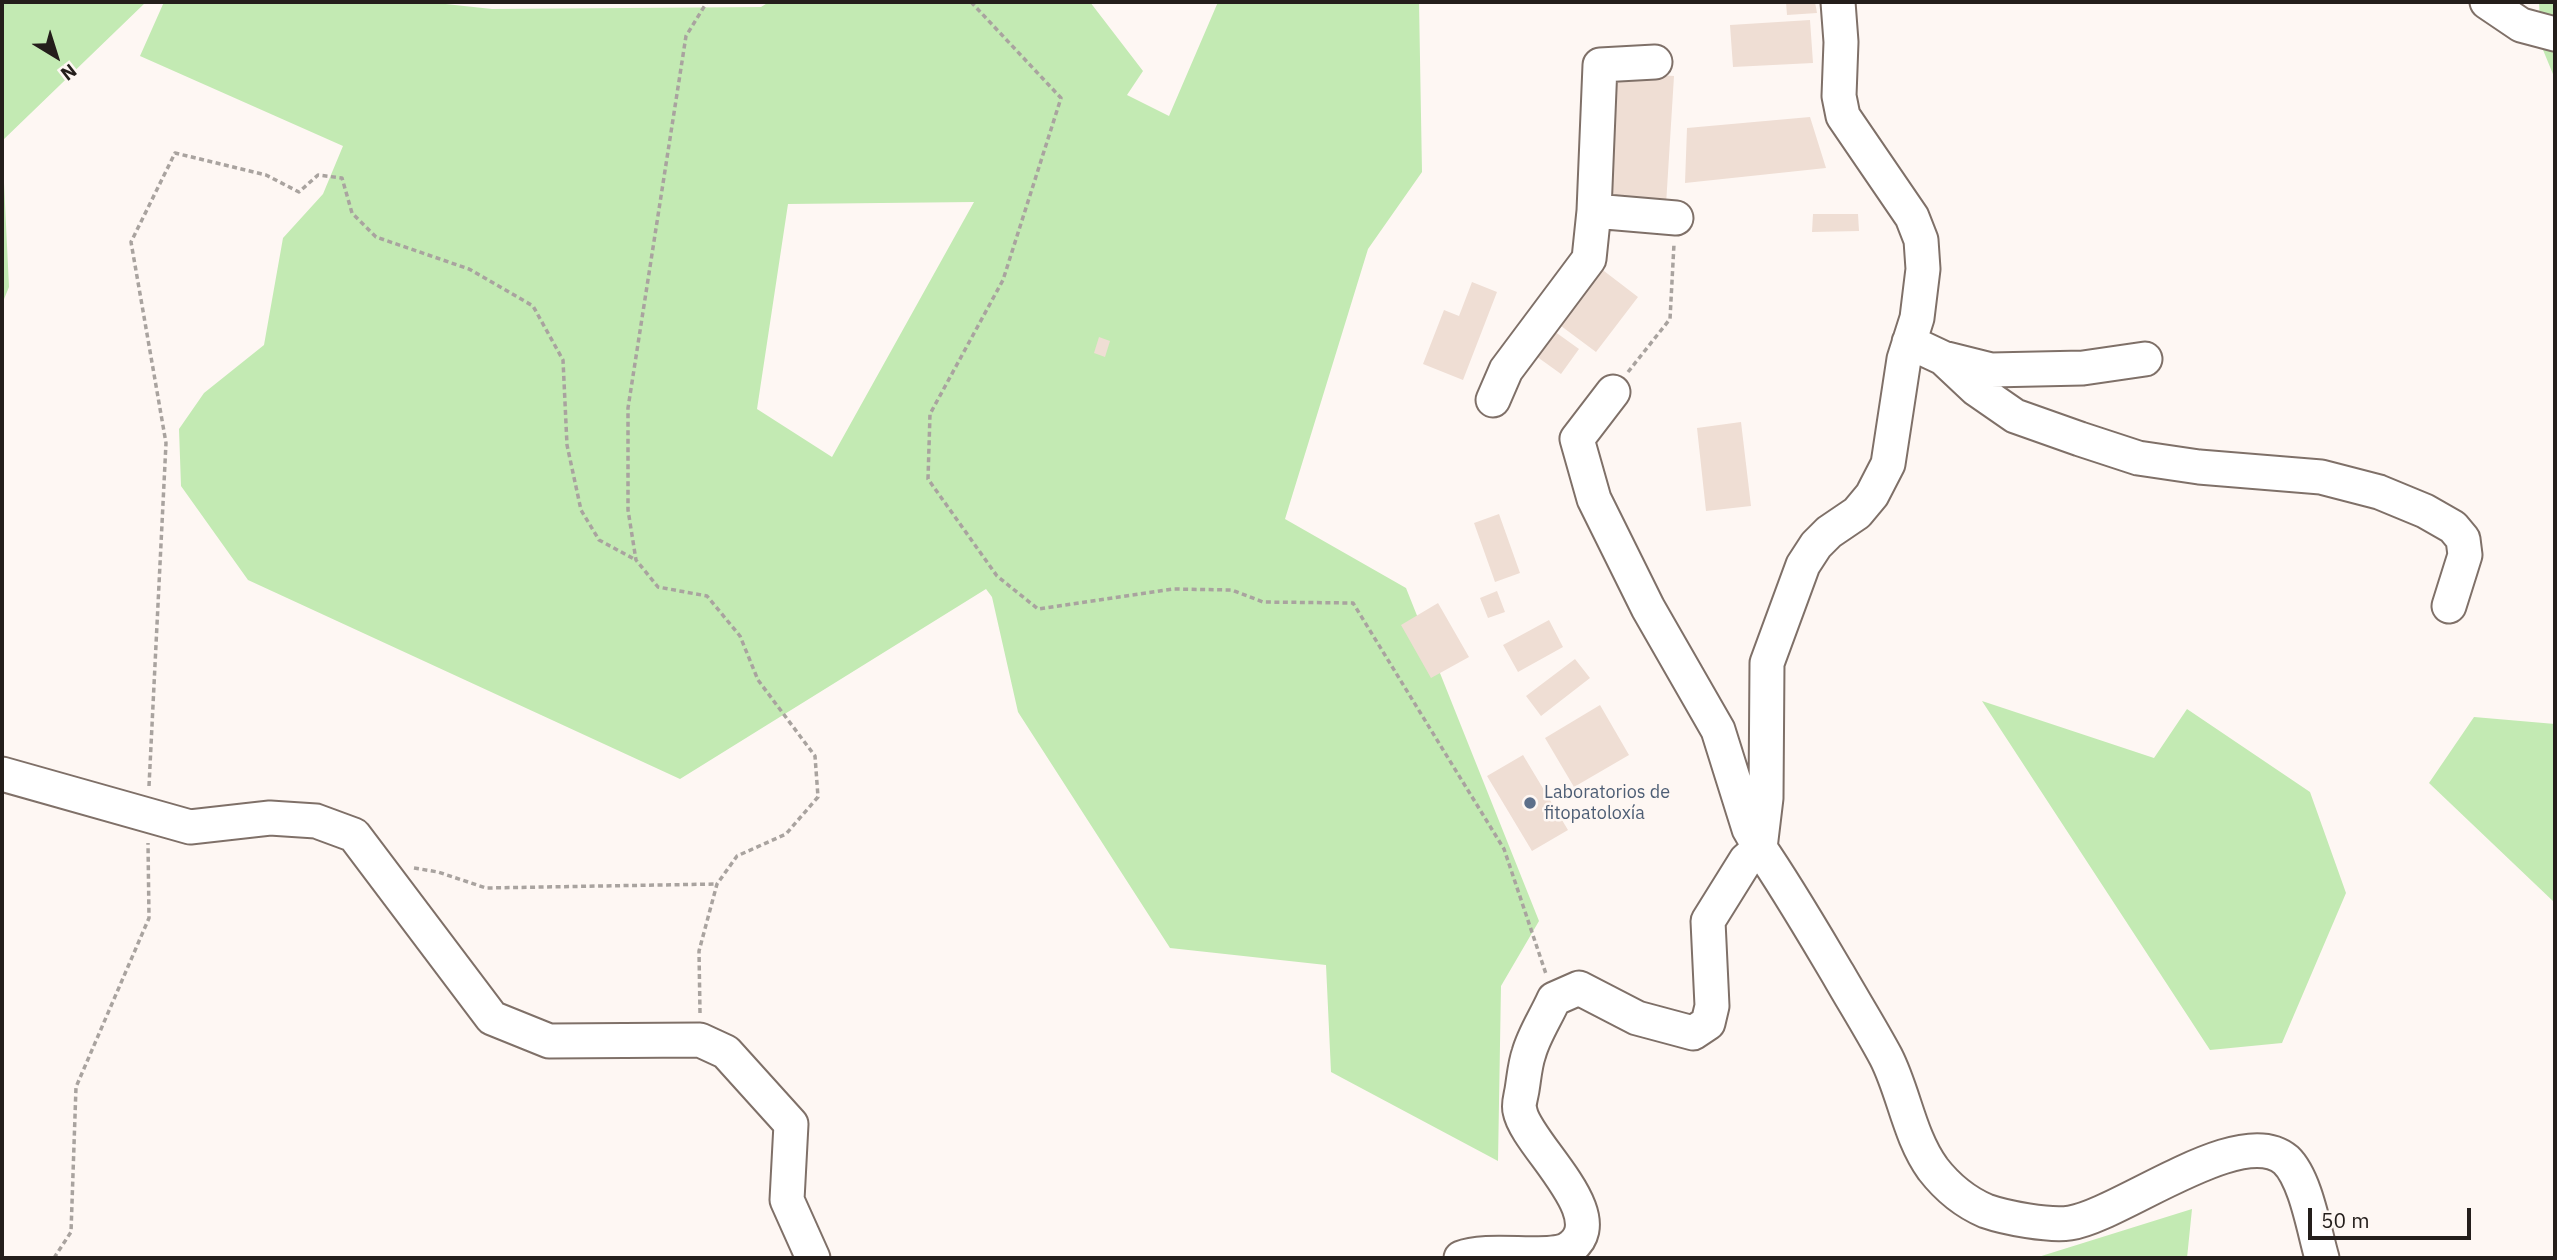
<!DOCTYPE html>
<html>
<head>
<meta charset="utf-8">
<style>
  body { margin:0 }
  #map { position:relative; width:2557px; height:1260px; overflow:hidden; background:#fef7f3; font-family:"IBM Plex Sans",sans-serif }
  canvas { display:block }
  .frame { position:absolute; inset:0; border:4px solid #241e1b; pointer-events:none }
  .north { position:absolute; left:21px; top:21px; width:70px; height:70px; -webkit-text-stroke:5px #fef7f3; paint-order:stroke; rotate:142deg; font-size:19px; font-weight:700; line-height:28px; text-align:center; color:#241e1b }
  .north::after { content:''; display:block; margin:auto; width:24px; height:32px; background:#241e1b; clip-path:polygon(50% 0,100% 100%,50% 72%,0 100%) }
  .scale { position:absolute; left:2308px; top:1208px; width:163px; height:32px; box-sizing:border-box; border:4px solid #241e1b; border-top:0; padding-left:9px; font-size:21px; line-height:24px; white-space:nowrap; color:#241e1b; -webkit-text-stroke:5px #fef7f3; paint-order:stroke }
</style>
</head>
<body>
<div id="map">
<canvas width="2557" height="1260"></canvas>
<div class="frame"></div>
<div class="north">N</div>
<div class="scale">50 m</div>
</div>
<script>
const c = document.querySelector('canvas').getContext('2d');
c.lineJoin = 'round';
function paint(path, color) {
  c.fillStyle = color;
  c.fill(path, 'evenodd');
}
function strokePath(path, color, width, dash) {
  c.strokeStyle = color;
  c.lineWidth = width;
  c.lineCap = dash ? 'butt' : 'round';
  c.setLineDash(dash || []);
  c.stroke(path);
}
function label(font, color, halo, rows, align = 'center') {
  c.font = font + ' "IBM Plex Sans",sans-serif';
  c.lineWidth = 5;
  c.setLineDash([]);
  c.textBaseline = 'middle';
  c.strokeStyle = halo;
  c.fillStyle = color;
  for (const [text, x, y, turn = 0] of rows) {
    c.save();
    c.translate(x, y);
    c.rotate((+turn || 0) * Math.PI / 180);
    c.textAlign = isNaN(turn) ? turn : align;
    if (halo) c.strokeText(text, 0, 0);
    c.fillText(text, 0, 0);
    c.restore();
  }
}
paint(new Path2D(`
  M2,2H146L2,141L9,287L2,304Z
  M164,2H427L492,9L761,7L769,2H1090L1143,71L1127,95L1169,116L1218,2H1419L1422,172L1368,249L1285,519L1406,588L1539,921L1501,986L1498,1161L1331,1072L1326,965L1170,948L1018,712L992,597L986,589L680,779L248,580L181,486L179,429L204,393L264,345L283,238L323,194L343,146L140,56ZM974,202L832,457L757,409L788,204Z
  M2539,2H2555V79L2541,45Z
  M1982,701L2154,758L2187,709L2310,792L2346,893L2282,1043L2210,1050Z
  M2474,717L2555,724V903L2429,783Z
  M2192,1209L2187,1258H2035Z`), '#c3eab3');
paint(new Path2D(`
  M1786,2H1815L1817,13L1787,15Z
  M1810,20L1813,63L1733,67L1730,25Z
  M1611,72L1674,76L1666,205L1601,203Z
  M1810,117L1826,168L1685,183L1687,128Z
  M1813,214H1858L1859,231L1812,232Z
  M1591,261L1638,297L1596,352L1549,317Z
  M1472,282L1497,292L1463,380L1423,364L1444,310L1459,316Z
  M1547,326L1579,349L1561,374L1529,351Z
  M1099,337L1110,341L1105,357L1094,353Z
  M1741,422L1751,506L1706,511L1697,428Z
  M1499,514L1520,573L1495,582L1474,523Z
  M1497,591L1505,612L1488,618L1480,598Z
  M1438,603L1469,657L1431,678L1401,625Z
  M1549,620L1563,647L1518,672L1503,645Z
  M1575,659L1590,678L1541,716L1526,696Z
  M1600,705L1629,755L1574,787L1545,738Z
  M1523,755L1568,830L1532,851L1487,776Z`), '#efded4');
const minor = new Path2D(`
  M1838,2L1841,42L1839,96L1843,116L1912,217L1921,240L1923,269L1917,318L1904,359L1888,464L1872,495L1857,513L1829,532L1816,545L1803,565L1767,663L1766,798L1760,848C1788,889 1813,932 1838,974C1854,1002 1871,1029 1886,1057C1904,1092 1909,1136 1933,1169C1947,1187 1965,1202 1986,1211C2006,1218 2049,1226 2070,1223C2121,1215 2241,1121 2286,1160C2306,1179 2314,1231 2322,1258
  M2487,2L2521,25L2555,34
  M1655,62L1600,65L1594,211L1676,218
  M1909,342L1943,358L1976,389L2015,416L2080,439L2138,458L2199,467L2321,477L2379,492L2425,511L2453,527L2463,539L2465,555L2449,606
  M1947,359L1991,370L2083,368L2145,359
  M1493,400L1506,370L1589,259L1594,211
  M2,774L190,827L270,818L316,821L354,835L492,1018L549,1041L700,1040L726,1052L791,1124L787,1200L813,1258
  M1461,1258C1488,1247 1549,1260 1568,1249C1617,1218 1526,1145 1520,1111C1518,1105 1521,1096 1522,1090C1524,1078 1525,1064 1529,1053C1534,1035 1546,1017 1554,999L1579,988L1637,1018L1693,1033L1708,1023L1712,1006L1708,921L1746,860L1760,848L1749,829L1718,730L1648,608L1594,499L1577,439L1613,392`);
strokePath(minor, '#7f7068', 37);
strokePath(new Path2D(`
  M971,2L1061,98L1003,280L930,414L928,479L997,576L1038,609L1173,589L1232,590L1263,602L1353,603L1504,849L1546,974
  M1628,372L1670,319L1674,244
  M149,786L166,443L131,242L175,153L266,175L299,192L318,175L342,178L352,213L376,237L469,269L533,306L563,360L567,445L581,510L599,540L636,560
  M414,868L438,872L486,888L717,884
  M700,1013L699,951L717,884L737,856L786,834L818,797L815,756L758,680L740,636L707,596L658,587L636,560L628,510V408L686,36L707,2
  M54,1258L71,1232L76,1087L149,918L148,843`), '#a9a39f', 3.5, [5, 3.5]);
strokePath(minor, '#fff', 33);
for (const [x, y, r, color] of [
  [1530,803,7,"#5c6f8a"]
]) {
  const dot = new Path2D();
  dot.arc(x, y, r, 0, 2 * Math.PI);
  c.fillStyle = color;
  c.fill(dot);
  strokePath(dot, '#fef7f3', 2.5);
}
label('18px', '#4e5e75', '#fef7f3', [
  ["Laboratorios de",1544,793],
  ["fitopatoloxía",1544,814]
], 'left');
</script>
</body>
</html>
